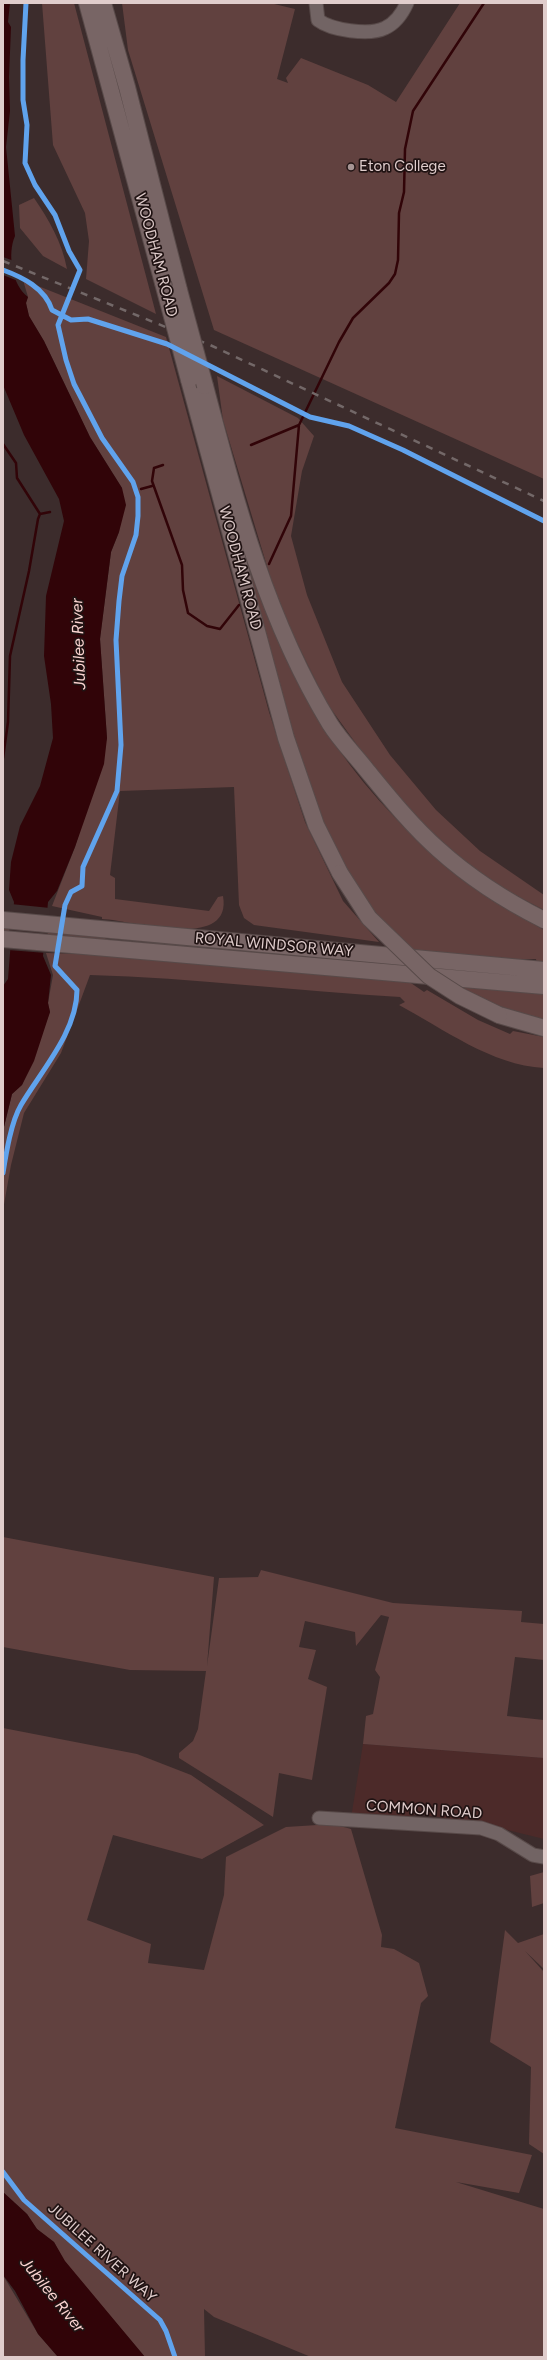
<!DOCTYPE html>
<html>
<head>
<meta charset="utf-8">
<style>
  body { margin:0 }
  #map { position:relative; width:547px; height:2360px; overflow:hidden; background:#3c2c2c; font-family:Figtree,sans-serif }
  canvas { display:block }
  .frame { position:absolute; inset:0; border:4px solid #e0cdcc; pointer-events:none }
</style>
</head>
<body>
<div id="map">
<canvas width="547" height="2360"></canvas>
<div class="frame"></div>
</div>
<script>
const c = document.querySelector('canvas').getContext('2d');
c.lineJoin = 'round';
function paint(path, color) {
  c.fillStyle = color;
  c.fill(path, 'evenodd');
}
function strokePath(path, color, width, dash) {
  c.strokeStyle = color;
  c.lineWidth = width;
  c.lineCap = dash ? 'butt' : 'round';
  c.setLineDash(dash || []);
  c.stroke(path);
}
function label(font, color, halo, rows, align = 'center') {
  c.font = font + ' Figtree,sans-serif';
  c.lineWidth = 3.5;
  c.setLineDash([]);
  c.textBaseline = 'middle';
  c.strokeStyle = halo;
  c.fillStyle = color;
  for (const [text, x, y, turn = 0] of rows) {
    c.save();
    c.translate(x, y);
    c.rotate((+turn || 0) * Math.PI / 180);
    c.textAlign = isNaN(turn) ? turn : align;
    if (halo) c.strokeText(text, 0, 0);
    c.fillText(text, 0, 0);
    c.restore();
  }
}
paint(new Path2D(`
  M363,1744L544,1758V1839L487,1825L419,1814L396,1819L351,1818Z`), '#4c2a29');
paint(new Path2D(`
  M42,3H74L156,314L86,279L89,241L85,213L53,145Z
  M122,3H270L295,9L277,79L288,83L286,78L301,58L368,85L396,102L460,3H544V479L214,330L128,50Z
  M34,198C49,220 62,242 67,269L43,256L20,228L19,205Z
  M23,280L166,337L269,712L305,822L343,901L379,942L254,925L244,918L239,905L234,787L120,791L110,875L115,878V899L209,911L218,897L223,896C233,952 131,920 102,919V917L52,906L75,847L107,738L100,639L111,552L119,532L122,488L90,437L44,341L29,316L26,303L28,297Z
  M217,376L298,418L314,436L302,471L291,536L307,595L342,682L390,755L436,810L480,851L544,895V910L475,874L396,799L326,702L279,606L223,420Z
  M201,394C220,454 240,514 259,574C269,603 276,634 288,662C344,781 430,866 544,930V965L537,964L536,959H489L410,952L352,888L299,770Z
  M3,923L107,936L104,941L3,931Z
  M46,953L121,955L408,981L424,992L427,990L478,1020L510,1034L513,1031L544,1037V1068C491,1065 444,1029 399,1005L405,1002L400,997C297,991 194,978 90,975L61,1053L24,1113L11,1165L3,1210V1131L12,1094L22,1085L50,1012L48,1003L53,975Z
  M449,985L544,991V1026Z
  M3,1537L214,1577L207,1666L219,1578L258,1577L261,1570L393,1603L522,1611L521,1622L544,1624V1660L515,1657L507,1716L544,1720V1758L363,1744L366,1716L373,1714L380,1677L375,1670L389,1617L381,1615L356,1646L355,1632L305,1621L299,1647L316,1650L308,1679L327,1687L312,1780L279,1773L273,1817L179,1758V1753L193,1741L198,1729L206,1671L130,1670L3,1647Z
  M3,1728L137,1754L191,1775L264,1825L202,1859L113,1835L87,1920L151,1944L148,1963L204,1970L224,1895L226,1857L286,1827L333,1824L351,1829L382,1935L381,1947L394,1949L419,1963L428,1996L421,2003L395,2128L532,2155L519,2193L456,2182L544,2209V2357H311L214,2317L204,2309L205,2357H145L64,2261L54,2242L37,2229L27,2214L3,2192Z
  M544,1872V1903L532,1907L530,1876Z
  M505,1930L518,1943L544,1934V1969L525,1951L544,1972V2154L529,2144L531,2067L490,2042Z
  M4,2277L38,2334L58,2357H3Z`), '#61413f');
paint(new Path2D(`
  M3,3H10L8,22L11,27L9,77L10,111L6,147L15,236C7,254 12,285 28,297L26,303L29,316L44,341L90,437L122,488L126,505L119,532L111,552L100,639L107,738L104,764L75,847L57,891L48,902L43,956L51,975L48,1003L50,1012L34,1061L22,1085L12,1094L3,1131V986L8,979L14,902L9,890L11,862L20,826L40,786L53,738L51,704L44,656L46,596L64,521L59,499L24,435L3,385Z
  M3,2192L27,2214L37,2229L54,2242L65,2261L145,2357H58L38,2334L15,2291L3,2275Z`), '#310408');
paint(new Path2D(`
  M3,257L14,261L18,281L3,275Z
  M11,904L50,908L46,953L8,950Z`), '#3c2c2c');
strokePath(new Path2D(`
  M3,444L16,463L17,478L40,514
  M251,445L299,425
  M163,465L154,468L152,481L182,565L183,590L188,613L207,626L220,629L239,605
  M141,489L152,486
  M40,514L50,512
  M269,564L291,516L299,425L339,342L353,318L389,283L395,274L398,260L399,213L404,192L405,149L413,111L484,3
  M3,758L8,722L10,656L29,571L38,519L40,514`), '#310408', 2.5);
const minor = new Path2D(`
  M316,3L318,20C331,30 369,36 385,28C396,23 402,14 407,3
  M319,1818L481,1828L499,1834L533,1855L544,1857`);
const major = new Path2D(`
  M87,3L163,283
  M103,3L127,87L179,290
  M189,380L286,738L316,825L340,873
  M205,386C236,503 267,621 330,724C340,740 354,754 365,768C388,796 411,825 438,849C469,877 506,901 544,920
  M3,920L544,970
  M3,939L544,986
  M499,1015L544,1028`);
strokePath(minor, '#584a49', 15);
strokePath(major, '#584a49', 18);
strokePath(minor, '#726464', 13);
strokePath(major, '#786565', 16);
strokePath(new Path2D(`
  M3,261L210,345L544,501`), '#736868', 2.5, [7, 7]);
const majorBridge = new Path2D(`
  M163,283L189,380
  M179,290L205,386
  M340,873L369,918L429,976L460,996L499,1015`);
strokePath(majorBridge, '#584a49', 18, []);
strokePath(majorBridge, '#786565', 16);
strokePath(new Path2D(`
  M3,270C22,277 45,288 52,310L71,320L88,319L167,344L310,417L349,426L403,450L544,521
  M3,1173C6,1154 11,1122 21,1105C41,1071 77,1032 77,990L55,966L65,905L71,892L82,886L83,867L117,791L121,745L116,640L119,601L122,576L136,535L138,516V497L133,482L102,438L74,384L66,360L58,325L80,270L69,251L55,215L35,185L25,163L27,125L23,100V60L26,3
  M3,2172L24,2200L160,2320L166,2331L175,2357`), '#60a3ed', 5);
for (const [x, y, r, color] of [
  [351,167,4,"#a79594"]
]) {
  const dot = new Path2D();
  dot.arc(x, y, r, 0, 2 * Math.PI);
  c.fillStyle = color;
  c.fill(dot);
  strokePath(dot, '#201313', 1.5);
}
label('15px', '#e0cdcc', '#201313', [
  ["Eton College",359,167]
], 'left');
label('15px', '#e0cdcc', '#201313', [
  ["WOODHAM ROAD",156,255,75],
  ["WOODHAM ROAD",240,568,75],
  ["ROYAL WINDSOR WAY",274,945,5],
  ["COMMON ROAD",424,1810,4],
  ["JUBILEE RIVER WAY",102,2253,42]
]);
label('italic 16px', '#fbd4d1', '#201313', [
  ["Jubilee River",79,644,-92],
  ["Jubilee River",52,2295,51]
]);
</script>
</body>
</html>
